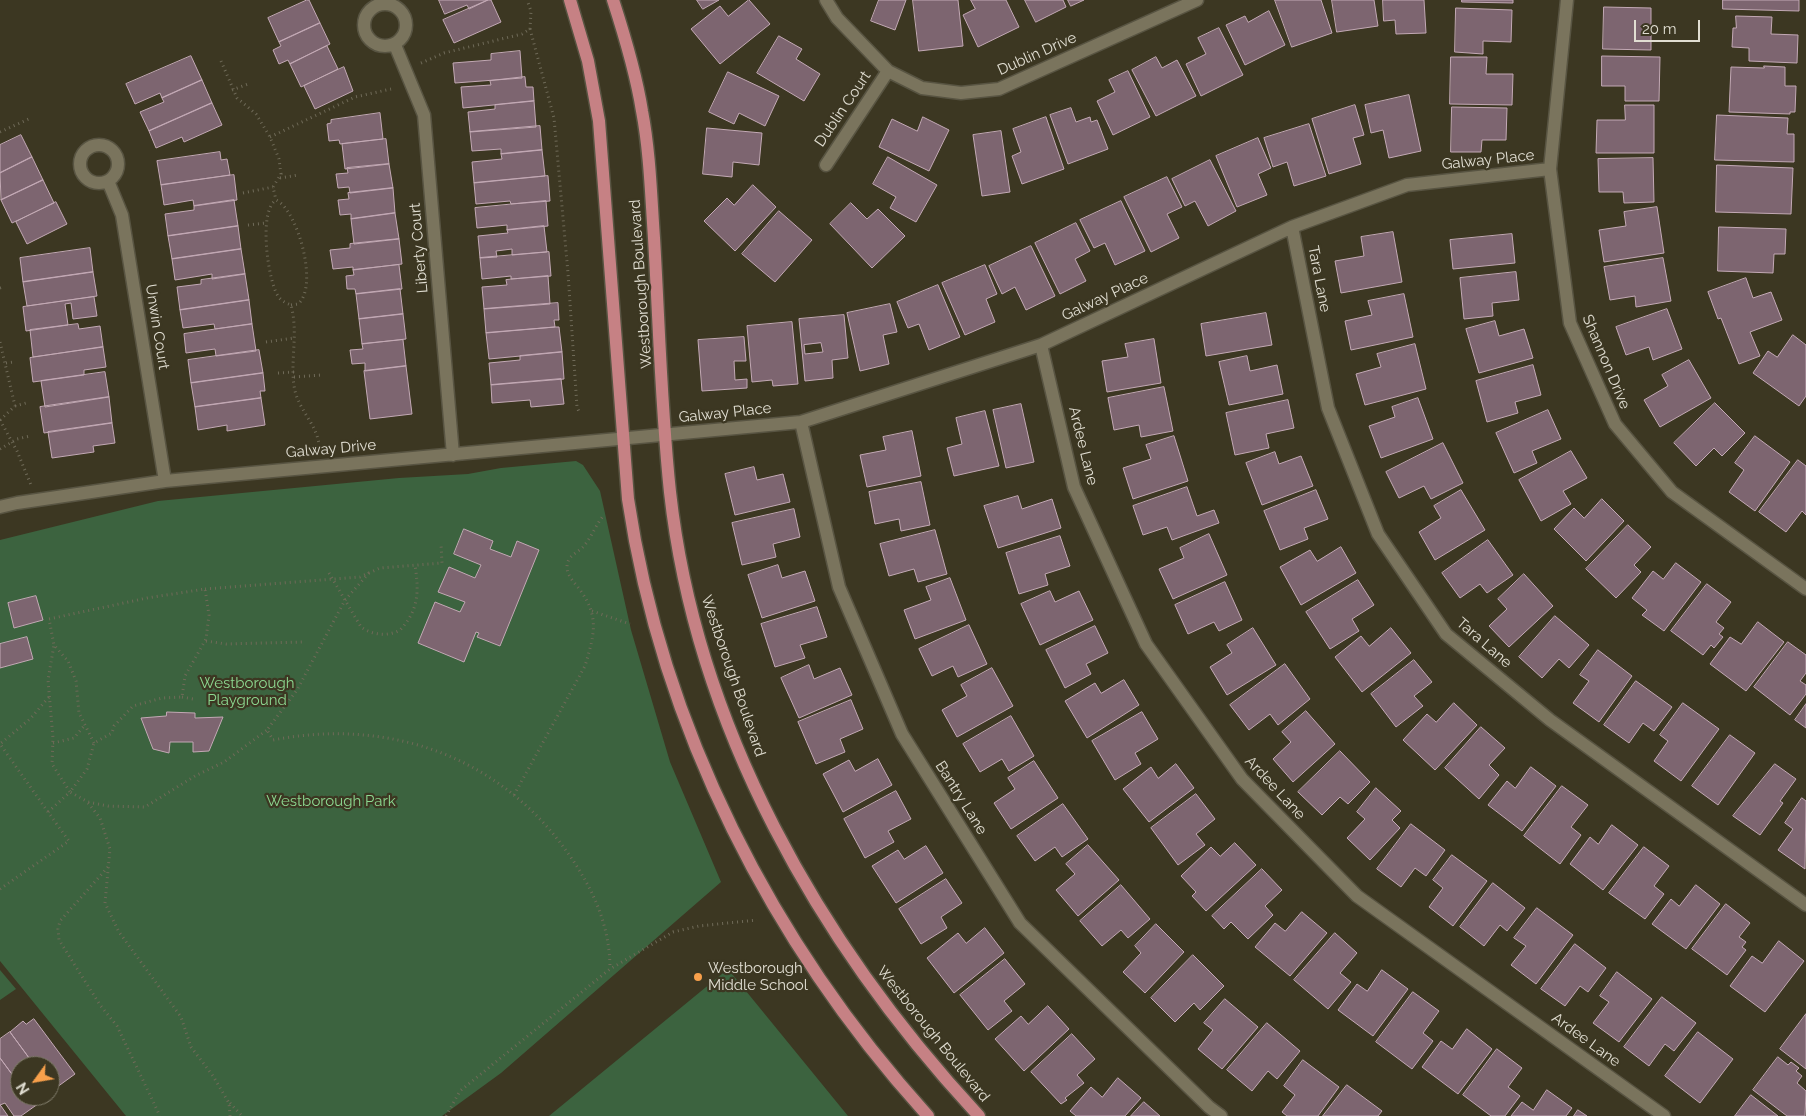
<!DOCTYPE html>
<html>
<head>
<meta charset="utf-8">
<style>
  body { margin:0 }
  #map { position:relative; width:1806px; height:1116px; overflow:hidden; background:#3c3722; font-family:Raleway,sans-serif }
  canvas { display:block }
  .north { position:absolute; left:10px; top:1056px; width:50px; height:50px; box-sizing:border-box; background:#3c3722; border:1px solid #7e7a68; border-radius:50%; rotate:238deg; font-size:14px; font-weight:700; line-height:20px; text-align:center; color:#e1ded2 }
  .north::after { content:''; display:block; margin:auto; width:18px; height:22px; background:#f8a04b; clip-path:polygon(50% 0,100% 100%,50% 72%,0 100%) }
  .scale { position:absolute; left:1634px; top:20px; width:66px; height:22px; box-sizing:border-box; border:2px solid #e1ded2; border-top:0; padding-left:6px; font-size:15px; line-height:18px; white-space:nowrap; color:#e1ded2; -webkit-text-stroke:4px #3c3722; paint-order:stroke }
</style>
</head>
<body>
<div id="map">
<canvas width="1806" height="1116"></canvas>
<div class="north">N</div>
<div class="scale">20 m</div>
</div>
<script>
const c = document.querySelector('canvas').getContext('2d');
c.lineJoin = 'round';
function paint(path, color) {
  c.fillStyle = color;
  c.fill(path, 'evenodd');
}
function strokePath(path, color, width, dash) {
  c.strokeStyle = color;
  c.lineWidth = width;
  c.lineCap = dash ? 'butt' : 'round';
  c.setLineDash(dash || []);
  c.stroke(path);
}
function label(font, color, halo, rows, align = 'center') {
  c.font = font + ' Raleway,sans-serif';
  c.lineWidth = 4.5;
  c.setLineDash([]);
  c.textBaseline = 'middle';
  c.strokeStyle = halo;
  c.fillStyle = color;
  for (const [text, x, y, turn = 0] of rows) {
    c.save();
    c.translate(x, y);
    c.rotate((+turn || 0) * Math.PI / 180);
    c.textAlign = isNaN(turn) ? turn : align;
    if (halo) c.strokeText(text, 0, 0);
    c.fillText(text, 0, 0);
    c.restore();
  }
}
paint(new Path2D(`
  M576,461L583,465L600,491L631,630L670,762L721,882L501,1073L442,1116H126L0,961V540L158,501L399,478L468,474L501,468Z
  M728,969L848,1116H549Z
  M0,970L16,989L0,1000Z`), '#3c633f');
const building = new Path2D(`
  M307,0H309L320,23L279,42L268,18Z
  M439,0H488L469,9L467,5L445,14Z
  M488,0H491L501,22L454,43L443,20Z
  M697,0H719L703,9Z
  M749,0L770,24L720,64L691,29L720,6L728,16Z
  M879,0H906L895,30L871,21Z
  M913,0H958L963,46L919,51Z
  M971,0H1006L1019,27L978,47L963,15L975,9Z
  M1025,0H1063L1066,7L1036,22Z
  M1068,0H1084L1071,6Z
  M1275,0H1321L1332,33L1292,47Z
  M1332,0H1374L1378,26L1337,32Z
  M1383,0H1424L1426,33L1396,34L1395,20L1384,21Z
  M1462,0H1513V3L1462,2Z
  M1723,0H1799V11L1723,9Z
  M1604,7L1651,8V50L1603,49Z
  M1456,8L1512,10L1511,42L1483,41V54L1455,52Z
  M1269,11L1285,45L1245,65L1226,25L1245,16L1248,22Z
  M1736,16L1772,17L1771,34L1798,35L1797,63L1749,61V48L1732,47L1733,28H1736Z
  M320,23L330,44L290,64L288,60L279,64L273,50L281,46L279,42Z
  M1219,28L1243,75L1201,96L1186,64L1206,54L1198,38Z
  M779,36L802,49L796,59L820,74L804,101L757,73Z
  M327,46L338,69L301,87L290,64Z
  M520,51L522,78L455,83L453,63L491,60V54Z
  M191,56L202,80L162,98L160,93L135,104L126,84Z
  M1602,56L1660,57L1659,101H1625V86H1602Z
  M1156,57L1162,68L1177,60L1196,96L1156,116L1132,70Z
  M1451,57H1487L1486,74H1513L1512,105L1450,104Z
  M1764,66L1785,67V86H1796L1795,112H1790V114L1729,112L1731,67L1764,68Z
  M344,67L353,91L315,109L304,86Z
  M1128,71L1150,117L1113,135L1097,101L1115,92L1109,80Z
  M728,72L779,96L765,126L739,113L734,124L709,112Z
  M525,77L526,87H533L534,101L463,108L461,87L491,85L490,81Z
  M202,80L212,103L149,131L140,112L164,102L162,98Z
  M1409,95L1421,151L1389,158L1383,130L1371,133L1365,105Z
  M534,101L536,127L470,132L468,112L495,109V105Z
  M212,103L222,125L184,142L182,137L156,148L149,131Z
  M1355,105L1364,135L1353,138L1361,164L1329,174L1312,119Z
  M1625,105H1654V153H1596L1597,120H1625Z
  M1452,107L1507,108L1506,140H1482L1481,152H1451Z
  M1071,108L1076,122L1090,117L1091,122L1097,120L1108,149L1068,164L1050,115Z
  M380,113L383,139L340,144L339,140L329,141L327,124L331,123V120Z
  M1717,115L1788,118L1787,134H1794V162L1715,160Z
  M923,117L949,130L929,171L879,147L892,119L917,131Z
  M1046,117L1064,169L1022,184L1012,156L1021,152L1013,129Z
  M1309,124L1326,176L1294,186L1287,162L1273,167L1264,138Z
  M540,126L542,150L501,154V149L472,151L470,132Z
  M707,128L762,133L759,165L733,162L732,177L703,174Z
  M1001,131L1010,192L982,196L973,135Z
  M21,135L32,157L0,173V145Z
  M1258,138L1271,168L1258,174L1267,195L1237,207L1216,156Z
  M386,139L389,164L345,169L342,144Z
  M542,150L545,176L474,183L472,162L502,159L501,154Z
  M220,152L221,160L227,159L230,175L161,185L157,161Z
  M32,157L43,180L1,200L0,173Z
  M888,157L937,185L916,222L890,208L896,197L873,184Z
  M1653,158L1654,202L1624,203L1623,192H1599L1598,159Z
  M1210,160L1236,211L1208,226L1195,201L1185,206L1172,179Z
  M389,164L393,188L350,193L349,187L338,188L336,174L348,173L347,168Z
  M1717,165L1793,168L1791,214L1716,212Z
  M234,175L237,200L194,206L193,200L164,205L161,185Z
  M548,176L550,201L511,204L510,201L476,204L474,183Z
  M1167,177L1182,207L1167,214L1179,238L1151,252L1124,197Z
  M43,180L54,203L12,223L1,200Z
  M753,185L776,207L735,251L704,221L727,198L734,205Z
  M393,188L395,213L351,219V214L340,215L338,200L349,199L348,193Z
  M234,200L238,226L168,236L165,214L194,210V206Z
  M546,201L548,226L507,230V225L477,228L475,208Z
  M1121,201L1145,251L1115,265L1105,243L1094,248L1080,220Z
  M56,202L67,224L27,244L16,222Z
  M851,203L867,219L878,209L905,236L872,268L830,224Z
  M1657,207L1664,253L1604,262L1599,230L1626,226L1624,212Z
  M779,211L812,240L775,282L742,254Z
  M395,213L399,239L354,244L351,219Z
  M1076,223L1090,251L1075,259L1086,281L1060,294L1035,243Z
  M238,226L241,249L172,259L168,236Z
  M544,226L547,252L512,255V249L496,251L497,257L480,258L478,236L508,233L507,230Z
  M1719,227L1786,229L1785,254H1774L1773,273L1718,271Z
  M1393,232L1402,282L1341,293L1335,261L1364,256L1361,237Z
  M1512,234L1515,263L1453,269L1450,240Z
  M399,239L402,264L353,270V267L333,269L330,250L350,248V244Z
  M1031,246L1055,296L1026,310L1015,287L1002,294L989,266Z
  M90,248L93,272L23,282L20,258Z
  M241,249L245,274L212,279V274L175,280L172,259Z
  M549,252L551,276L511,279V276L482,279L480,258Z
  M1663,258L1671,301L1636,307L1635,296L1610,300L1604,267Z
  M399,265L402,289L356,294L355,289H347L346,276L354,275L353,270Z
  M985,265L997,294L986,299L995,322L965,335L942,283Z
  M93,272L97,296L27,306L23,282Z
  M1516,272L1519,300L1492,303L1493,316L1464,319L1460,278Z
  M245,274L249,300L180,310L177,287L201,284V280Z
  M548,276L550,304L484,309L482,287L507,285L506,280Z
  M1746,278L1753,298L1771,292L1782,320L1750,332L1760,356L1739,364L1721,318L1718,319L1708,292Z
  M938,285L960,337L929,350L919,324L908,328L897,302Z
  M400,289L403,314L359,319L356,294Z
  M1404,294L1413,337L1351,350L1345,321L1372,315L1368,301Z
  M94,297L97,316L73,319L71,303L65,304L68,325L26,331L23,307Z
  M249,300L252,324L215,329L214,324L183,328L180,310Z
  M558,303L559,320H554L555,327L486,333L484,309Z
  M890,304L897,332L883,335L889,364L860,371L847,313Z
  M1667,309L1682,349L1653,360L1649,347L1626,355L1616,327Z
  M1266,313L1272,345L1206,356L1201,324Z
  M403,314L406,339L362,344L359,319Z
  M844,315L848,358L832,360L833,378L805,381L799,319ZM821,343L823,352L805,354L804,345Z
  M1495,321L1499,336L1524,329L1533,358L1479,373L1466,329Z
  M792,322L798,384L773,386L772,380L752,382L747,326Z
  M78,324L79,329L100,326L103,347L33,357L30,330Z
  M252,324L256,351L216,356L215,349L186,353L184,334Z
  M555,327H559L562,352L489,359L486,333Z
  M1793,335L1806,345V396L1799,406L1753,373L1768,351L1777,357Z
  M744,337L746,361H734L735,380L747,379V388L702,391L698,340Z
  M1154,339L1161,383L1107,392L1102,361L1128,357L1125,344Z
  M403,340L406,366L365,371V363L352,364L350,350L363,349L362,344Z
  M1415,344L1426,389L1365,405L1356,374L1381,367L1377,354Z
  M103,347L106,367L84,370V375L33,382L30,358Z
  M259,350L263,373L191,383L188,360Z
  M562,352L564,379L491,385L489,363L520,360V356Z
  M1247,356L1250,371L1277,365L1283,394L1229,405L1219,362Z
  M1689,360L1711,398L1660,427L1644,400L1668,386L1662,375Z
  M1533,365L1541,395L1515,402L1518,413L1487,422L1476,381Z
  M406,366L412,414L370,419L364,371Z
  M105,372L109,397L45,407L41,381Z
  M263,373L265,391H260L261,398L195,407L191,383Z
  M561,379L564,404L531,407L530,400L492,403L491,385Z
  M1164,387L1173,431L1141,437L1139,425L1114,430L1108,398Z
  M109,397L112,423L44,433L40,407Z
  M261,398L265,425L227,431V425L198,430L195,407Z
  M1418,398L1433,439L1381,458L1369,426L1395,417L1392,407Z
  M1288,400L1294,428L1266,434L1269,448L1235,455L1226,413Z
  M1715,403L1745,433L1722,456L1714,448L1696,466L1674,443Z
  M1021,404L1034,462L1006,468L993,410Z
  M1548,410L1561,439L1532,451L1537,463L1514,473L1496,433Z
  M985,411L999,466L954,476L947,448L962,444L956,418Z
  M112,423L115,443L93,446L94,452L52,458L48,432Z
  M912,431L921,476L867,487L860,455L886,450L883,437Z
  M1174,436L1188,481L1133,499L1123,468L1151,459L1146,445Z
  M1755,436L1790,462L1755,511L1729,492L1744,470L1735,463Z
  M1443,443L1463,483L1431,499L1424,486L1399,498L1386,472Z
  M1571,451L1587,478L1563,491L1571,504L1541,521L1519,480Z
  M1275,452L1279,464L1301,456L1313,486L1262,505L1246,463Z
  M1798,460L1806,466V515L1802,511L1786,532L1759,512Z
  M754,467L757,480L783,474L790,502L735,515L725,474Z
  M921,482L930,525L901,531L899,519L875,524L869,492Z
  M1187,487L1197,516L1214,510L1219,523L1172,540L1167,527L1143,535L1133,506Z
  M1316,490L1328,519L1304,528L1308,539L1280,550L1264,511Z
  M1461,490L1485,530L1435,560L1419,532L1441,518L1434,506Z
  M1018,496L1022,509L1052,499L1061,528L998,548L984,506Z
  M1602,499L1624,521L1586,561L1554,529L1574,508L1584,518Z
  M794,509L800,537L773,544L776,557L742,565L732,523Z
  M1628,525L1651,547L1634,565L1641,572L1616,598L1586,569Z
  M464,529L493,541L490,549L511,557L517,541L539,550L500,646L477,637L479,633L476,632L464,662L418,643L435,602L460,612L465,602L438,592L449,567L475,578L481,565L454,554Z
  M935,530L947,574L918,582L914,569L889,576L880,544Z
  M1209,534L1227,575L1173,599L1159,569L1184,558L1180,548Z
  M1060,536L1070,566L1045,574L1048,585L1019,594L1006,553Z
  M1488,540L1513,575L1487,593L1480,584L1460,598L1442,573Z
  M1341,547L1356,573L1301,605L1280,567L1310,550L1317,561Z
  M1676,563L1701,582L1664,631L1642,615L1647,610L1632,598L1653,571L1663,579Z
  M778,565L782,578L805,571L815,601L762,618L748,575Z
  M1524,574L1553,606L1509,647L1489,626L1507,609L1498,599Z
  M950,578L966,620L915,639L904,610L931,600L926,587Z
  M1358,580L1374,605L1352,619L1359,631L1330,649L1306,612Z
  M1225,582L1242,620L1219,631L1214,622L1188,634L1175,605Z
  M1707,584L1731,602L1716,622L1724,628L1719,634L1723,637L1714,648L1711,645L1703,655L1671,631Z
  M1050,591L1055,602L1079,591L1093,620L1040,645L1021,604Z
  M36,596L43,620L14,628L8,603Z
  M817,607L827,637L800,645L805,658L775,667L761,624Z
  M1555,616L1589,645L1569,668L1559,659L1542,678L1519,657Z
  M1758,622L1784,642L1746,691L1710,664L1730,637L1741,644Z
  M969,625L987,664L958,677L953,666L932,676L919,649Z
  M1095,626L1108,653L1086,664L1091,674L1065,688L1046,650Z
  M1253,628L1276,665L1227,695L1210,667L1232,653L1227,645Z
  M1391,628L1411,653L1362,692L1335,657L1361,636L1369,646Z
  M27,637L33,659L0,668V644Z
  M1788,642L1806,655V673L1800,681L1806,685V694L1790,715L1754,687Z
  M1598,650L1632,676L1599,722L1573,703L1589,681L1580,675Z
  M1414,660L1432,682L1414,696L1423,706L1396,727L1371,694Z
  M1285,664L1310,699L1278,725L1270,714L1249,730L1230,705Z
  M809,665L814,679L840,668L852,695L799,718L781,678Z
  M992,668L1013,706L957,737L942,710L967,696L961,685Z
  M1124,680L1139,705L1087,738L1065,701L1095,683L1101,693Z
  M1636,681L1672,707L1654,731L1643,723L1629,743L1604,725Z
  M851,700L863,729L840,739L845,752L816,764L798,722Z
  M1454,703L1477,725L1435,770L1403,740L1427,714L1436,722Z
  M1683,703L1719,729L1681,781L1654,761L1668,741L1660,735Z
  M1806,704V728L1795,720Z
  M1306,711L1335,744L1293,782L1273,759L1291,742L1282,732Z
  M167,712L195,713V718L223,717L209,751L193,752V742H170L169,753L153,749L141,718L166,716Z
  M1142,712L1158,739L1135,753L1141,764L1115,780L1092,741Z
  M1011,716L1034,756L1009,771L1002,759L980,772L963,744Z
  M1481,727L1505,748L1489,765L1499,775L1479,799L1445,768Z
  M1730,735L1755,753L1718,805L1692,786Z
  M1340,751L1370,782L1348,804L1340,797L1322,815L1298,792Z
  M878,759L892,785L843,812L823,774L849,760L855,771Z
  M1034,761L1058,798L1011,829L994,803L1015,789L1008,778Z
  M1176,764L1194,788L1149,822L1123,789L1151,767L1158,778Z
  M1775,764L1796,779L1780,801L1783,803L1760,835L1733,816Z
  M1531,767L1556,786L1522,831L1488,805L1507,781L1515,788Z
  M1562,786L1588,805L1571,827L1581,835L1560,864L1524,836Z
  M1376,788L1401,811L1392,820L1400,828L1370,860L1347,838L1365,819L1357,812Z
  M896,791L911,819L888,831L894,842L865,858L844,819Z
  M1196,794L1215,819L1196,834L1205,845L1178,865L1151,828Z
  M1802,798L1806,801L1805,869L1778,850L1793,829L1785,823Z
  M1063,804L1088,839L1062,857L1055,847L1035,861L1017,836Z
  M1411,824L1445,850L1426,876L1415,868L1401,887L1377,869Z
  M1612,825L1638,845L1603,890L1570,864L1590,837L1598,844Z
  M1235,843L1256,865L1206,911L1192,896L1196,892L1181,876L1211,847L1220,856Z
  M1088,845L1119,880L1078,916L1056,890L1075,874L1066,864Z
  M926,846L943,873L896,903L872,866L898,850L904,859Z
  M1644,847L1669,866L1654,886L1664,894L1645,919L1609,893Z
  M1452,855L1487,881L1453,926L1429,907L1443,888L1433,880Z
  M1262,869L1282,890L1265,906L1273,915L1248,939L1231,922L1224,929L1212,916Z
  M946,879L962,903L941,917L947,928L921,944L899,909Z
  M1493,883L1525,908L1507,931L1500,925L1484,946L1460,927Z
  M1121,885L1150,919L1128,938L1121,930L1102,946L1080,921Z
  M1696,885L1720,904L1686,949L1652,924L1671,899L1679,906Z
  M1726,904L1750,923L1739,937L1746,942L1742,947L1746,950L1727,975L1692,949Z
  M1537,908L1573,935L1536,984L1511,965L1526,946L1514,938Z
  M1302,912L1327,933L1290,976L1255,947L1275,923L1285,931Z
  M1156,924L1184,952L1145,993L1123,972L1141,953L1135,946Z
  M985,928L1004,953L954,993L927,958L958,933L966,943Z
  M1335,933L1357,953L1340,973L1351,982L1328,1009L1294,980Z
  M1779,941L1804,961L1765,1012L1730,986L1752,956L1762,963Z
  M1575,944L1606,968L1588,992L1580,986L1565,1006L1541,989Z
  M1193,955L1224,986L1200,1010L1194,1003L1175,1022L1151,998Z
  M1005,959L1025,984L1004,1001L1012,1011L988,1030L960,995Z
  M1382,970L1408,989L1373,1036L1338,1010L1357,984L1367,991Z
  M1617,972L1652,999L1619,1042L1593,1023L1609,1002L1600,996Z
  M1413,992L1439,1011L1423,1033L1433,1041L1412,1069L1376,1042Z
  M1662,997L1696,1023L1674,1051L1665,1044L1649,1066L1624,1047Z
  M1225,999L1258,1027L1222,1069L1198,1049L1213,1030L1204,1023Z
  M1048,1006L1069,1029L1024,1071L995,1039L1021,1016L1028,1024Z
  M1806,1014V1069L1780,1049Z
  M34,1019L75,1074L53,1090L50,1087V1066H35L10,1032L23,1021L26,1024Z
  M1267,1023L1300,1051L1277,1079L1268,1071L1252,1091L1227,1070Z
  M1467,1029L1492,1049L1458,1094L1422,1067L1441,1041L1452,1049Z
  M10,1032L35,1066H20V1085L0,1058V1039Z
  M1698,1032L1733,1059L1700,1103L1665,1076Z
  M1072,1034L1095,1059L1077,1075L1084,1083L1065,1098L1067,1100L1061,1104L1031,1072Z
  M1497,1049L1522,1068L1508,1087L1520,1096L1505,1116H1491L1463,1095Z
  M1778,1057L1788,1065L1791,1062L1799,1068L1796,1071L1802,1076L1797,1083L1806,1091L1805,1116H1787L1753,1090Z
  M0,1058L20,1085V1096H28L35,1106L21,1116H14L5,1103L0,1105Z
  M1303,1060L1339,1087L1318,1116H1287L1282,1112L1295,1095L1284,1086Z
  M1118,1078L1141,1098L1125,1116H1076L1070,1111L1091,1087L1102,1097Z
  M1347,1085L1382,1111L1378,1116H1323Z
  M1547,1090L1572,1108L1566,1116H1511L1522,1102L1533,1110Z
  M1751,1095L1778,1116H1735Z
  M28,1096H48L35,1106Z
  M1144,1102L1160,1116H1131Z
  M0,1105L1,1106L8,1116H0Z
  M1578,1110L1587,1116H1574Z`);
paint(building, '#7d6570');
strokePath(building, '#c3a9b5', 1);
const minor = new Path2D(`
  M826,0L837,18L888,71L922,88L961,93L999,89L1197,0
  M1567,0L1550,169L1570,323L1615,424L1672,492L1806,589
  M364 25a21 21 0 1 1 42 0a21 21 0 1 1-42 0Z
  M395,45L424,115L453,455
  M80 164a19 19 0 1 1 38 0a19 19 0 1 1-38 0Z
  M826,165L888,71
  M108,181L122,215L165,481
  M1292,227L1328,408L1378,534L1446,634L1550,720L1806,905
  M1041,345L1074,487L1146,644L1242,779L1357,896L1664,1116
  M801,422L839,587L902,734L1020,923L1209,1107L1221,1116
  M0,507L17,503L165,481L801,422L1041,345L1292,227L1407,185L1550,169`);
const major = new Path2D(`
  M570,0L588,61L599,121L628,499C662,728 773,945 928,1116
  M613,0C625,37 636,73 642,111C650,153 651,196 654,238C659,322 661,408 670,492C696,727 820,945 979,1116`);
strokePath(minor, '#585442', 15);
strokePath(major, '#585442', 15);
strokePath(new Path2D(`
  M530,29L554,118L568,273L577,407L580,414
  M221,61L237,98L256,114L270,137L279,159L281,174L273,187L276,200
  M421,63L444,53L522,34L530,29L531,11L527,0
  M232,90L248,84
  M0,132L31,118
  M270,137L355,97L391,89
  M280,178L298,175
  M243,193L273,187
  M248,225L266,223
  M0,288L3,287
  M291,305L298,304C319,287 298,210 276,200C258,211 268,281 278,296C281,301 286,303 291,305C299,335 289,364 295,391C300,411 316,424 319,444
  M0,342L15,406L0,420
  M266,342L294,338
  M6,363L14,362
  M278,373L294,372
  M294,377L321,375
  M15,406L26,403
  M0,420L17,451L31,485
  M0,449L17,439L30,436
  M329,573L361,627C372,635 388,637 400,630C419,610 419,591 415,565
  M369,573L345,600L297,690L267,730L273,740C392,717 504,758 572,859C595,893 610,928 610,969
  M205,589L360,577L380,568L442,563L441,544
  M592,611L630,624
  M206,641L226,644L304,642
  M182,697L193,699
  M53,743L74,738L84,726
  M94,743L79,713L76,681L68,661L54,645L49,619L147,598L205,589L209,615L206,639L185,676L182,697L162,698L133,706L114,726L112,733L94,743L87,769L70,792L88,802L108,806L145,807L195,776L224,762L267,730
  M514,795L585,666C594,636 600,617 580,590C575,583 567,576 567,567C567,556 577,553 583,547C592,537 596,524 604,515
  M88,803L100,818L110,849L105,903L119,932L181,1017L191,1047L213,1076L229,1103L230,1116
  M48,812L0,744L30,719L49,697
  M108,867L60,921L58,929L59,940L100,1005L117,1026L160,1116
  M0,889L69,841L48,812L70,792L52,764L53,738L48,680L54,645
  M230,1103L242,1116
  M446,1116L460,1091L610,969L673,932L699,926L757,920`), '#6f6a58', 3, [1, 4]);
strokePath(minor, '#7a745d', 12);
strokePath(major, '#c68184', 12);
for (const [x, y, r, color] of [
  [698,977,5,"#f8a04b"]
]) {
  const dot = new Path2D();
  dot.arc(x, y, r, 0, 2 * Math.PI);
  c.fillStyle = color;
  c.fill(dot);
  strokePath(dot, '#3c3722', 2);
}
label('15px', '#e1ded2', '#3c3722', [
  ["Dublin Drive",1037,54,-24],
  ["Dublin Court",843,109,-56],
  ["Galway Place",1488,160,-6],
  ["Liberty Court",419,248,-95],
  ["Tara Lane",1319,279,79],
  ["Westborough Boulevard",641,284,-94],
  ["Galway Place",1105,297,-25],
  ["Unwin Court",157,327,81],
  ["Shannon Drive",1606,362,67],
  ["Galway Place",725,413,-6],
  ["Ardee Lane",1083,446,76],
  ["Galway Drive",331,449,-5],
  ["Tara Lane",1484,643,41],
  ["Westborough Boulevard",733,676,71],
  ["Ardee Lane",1275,788,47],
  ["Bantry Lane",961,798,58],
  ["Westborough Boulevard",933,1034,51],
  ["Ardee Lane",1586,1040,36]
]);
label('15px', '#8cd890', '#3c3722', [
  ["Westborough",247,683],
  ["Playground",247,700],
  ["Westborough Park",331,801]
]);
label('15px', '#e1ded2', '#3c3722', [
  ["Westborough",708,968],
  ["Middle School",708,985]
], 'left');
</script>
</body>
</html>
